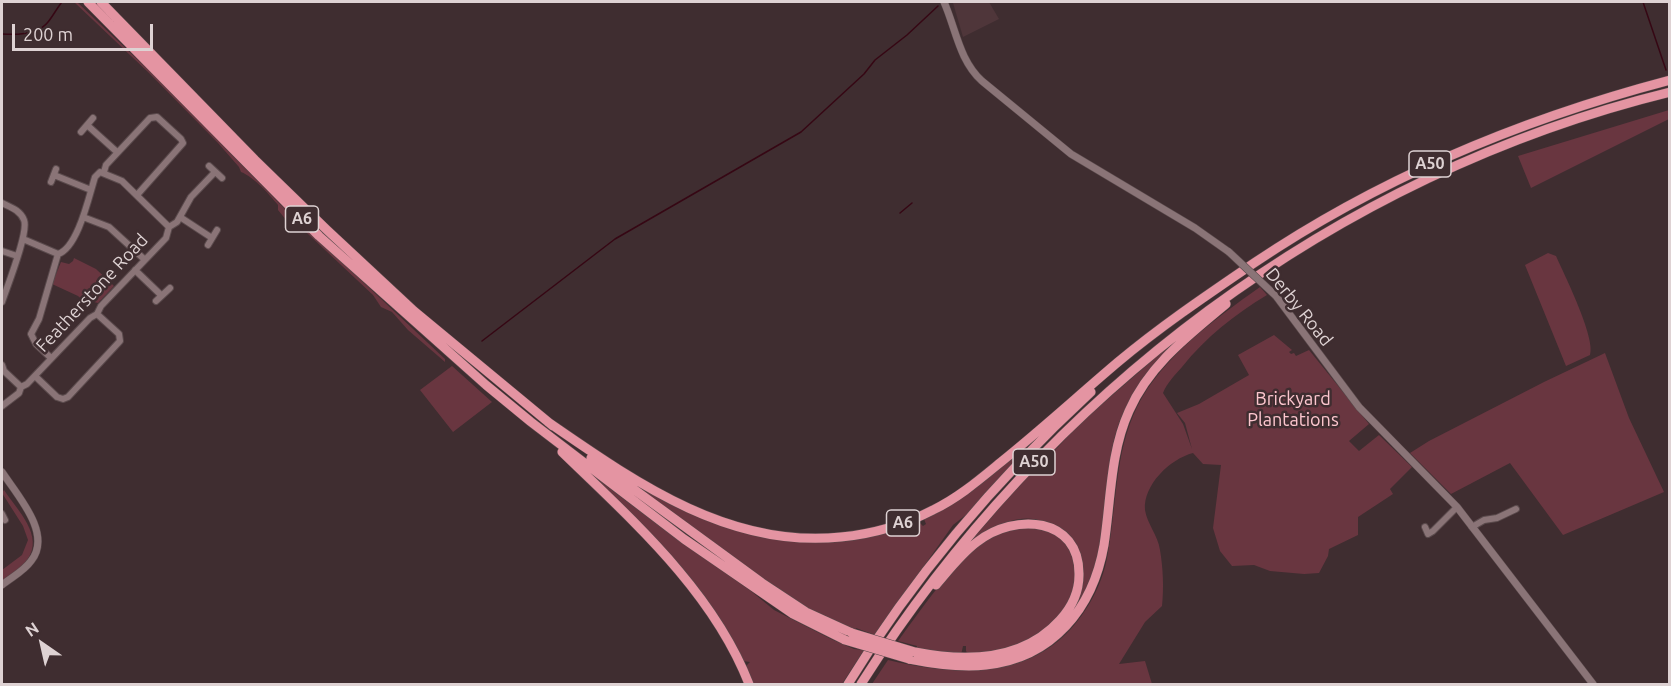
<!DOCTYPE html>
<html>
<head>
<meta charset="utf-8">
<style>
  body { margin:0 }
  #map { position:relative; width:1671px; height:686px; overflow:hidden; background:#3f2d30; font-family:Ubuntu,sans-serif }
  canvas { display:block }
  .frame { position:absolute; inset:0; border:3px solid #ded2d3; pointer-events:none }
  .north { position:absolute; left:12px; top:614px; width:60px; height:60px; -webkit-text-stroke:4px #3f2d30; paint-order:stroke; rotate:326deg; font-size:16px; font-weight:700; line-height:24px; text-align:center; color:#ded2d3 }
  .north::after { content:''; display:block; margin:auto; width:21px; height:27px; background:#ded2d3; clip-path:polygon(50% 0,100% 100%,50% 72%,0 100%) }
  .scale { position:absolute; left:12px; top:24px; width:141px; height:27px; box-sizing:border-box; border:3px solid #ded2d3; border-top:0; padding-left:8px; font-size:18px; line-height:21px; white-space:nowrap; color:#ded2d3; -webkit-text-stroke:4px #3f2d30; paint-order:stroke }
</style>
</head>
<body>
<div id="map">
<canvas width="1671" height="686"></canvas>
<div class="frame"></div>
<div class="north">N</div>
<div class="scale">200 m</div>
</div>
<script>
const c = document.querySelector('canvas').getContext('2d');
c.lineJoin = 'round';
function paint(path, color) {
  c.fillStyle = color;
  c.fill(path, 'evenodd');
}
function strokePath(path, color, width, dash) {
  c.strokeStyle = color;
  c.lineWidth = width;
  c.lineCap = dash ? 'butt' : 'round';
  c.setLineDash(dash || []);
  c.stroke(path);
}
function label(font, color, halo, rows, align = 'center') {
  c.font = font + ' Ubuntu,sans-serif';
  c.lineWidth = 5;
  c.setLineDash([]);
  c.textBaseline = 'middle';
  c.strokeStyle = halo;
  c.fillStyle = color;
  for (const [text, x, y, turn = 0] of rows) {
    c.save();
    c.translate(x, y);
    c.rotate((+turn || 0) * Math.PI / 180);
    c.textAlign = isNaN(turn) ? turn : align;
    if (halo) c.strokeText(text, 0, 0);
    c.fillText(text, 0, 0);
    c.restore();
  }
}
paint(new Path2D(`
  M955,2H989L999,19L963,37L953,3Z`), '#4f363a');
paint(new Path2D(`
  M74,2H77L157,78L280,204L445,359V362L408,330L392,312L381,307L373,295L291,218L287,221L278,210V205C269,194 254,177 241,172L239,167L218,143L149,73Z
  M1669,110V119L1531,188L1518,156Z
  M1548,253L1556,256C1564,274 1596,338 1590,355L1566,366L1525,265Z
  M74,258L96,269L114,286L98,303L90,301L87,304L78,296L52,284L61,262L69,264L73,261Z
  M1260,287L1267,295C1234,315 1206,337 1182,367C1175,375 1167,383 1163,393L1183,424L1192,449L1185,423L1177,413L1199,404L1249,375L1238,355L1274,335L1292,350L1289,352L1291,354L1294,353L1296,356L1309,350L1369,424L1349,441L1359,451L1379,435L1412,467L1390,489L1393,494L1358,517V535L1329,549L1328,556L1319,573L1304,574L1270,571L1254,565L1232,566L1220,551L1213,528L1221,465L1203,464L1193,453C1170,459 1143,485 1145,510C1147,524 1158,535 1160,550C1163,568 1164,587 1162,606L1145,622L1119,664L1145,661L1152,684H872L888,660C958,676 1035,682 1082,615C1094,598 1103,579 1107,558C1117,507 1114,454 1137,407C1161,358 1216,318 1260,287Z
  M1184,333C1158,363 1130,390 1117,429C1101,480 1111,538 1089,586C1084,596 1078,605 1072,614C1076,600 1085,582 1083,568C1081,557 1071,550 1064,542C1058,536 1051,526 1044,522C1016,510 987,531 966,547L1029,473L1058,447L1079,424Z
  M1605,353L1629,418L1664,492L1563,535L1510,463L1451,494L1410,453L1429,441L1544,382Z
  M452,366L492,402L453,432L420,390Z
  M1027,446L1028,448L967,514L953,525L875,635L856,628L854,632C767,591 692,529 615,472C685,511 755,551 838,541C865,538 892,528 918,521L923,526L926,524L924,519L972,490Z
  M587,471L662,528L751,591L774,610L831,639L854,649L864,650L842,684H752L745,667L750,662L743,661L723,626Z
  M4,490C17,510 45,536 27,560C21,568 10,575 2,581V570L22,555L28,540L23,526L2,493Z
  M1036,527C1045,530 1054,533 1061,539C1086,565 1074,609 1047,628C1021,648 1000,650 969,655L966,651V646H963L961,655L917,649V646L898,641C924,606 963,546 1004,530C1013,526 1026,528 1036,527Z`), '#693640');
strokePath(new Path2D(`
  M1643,2L1666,70
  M2,34C16,35 38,35 48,22C53,16 57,8 62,2
  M900,213L912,203
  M482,341L615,239L801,132L864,74L875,60L907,35L938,6`), '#360714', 1.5);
const minor = new Path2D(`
  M87,125L117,152
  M81,132L93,118
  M209,166L222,178
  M104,172L106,165L150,118L157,117L181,139L183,143L137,195
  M54,175L91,190
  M51,182L56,169
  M2,203C10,207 20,210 24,220C29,232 7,287 2,302
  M83,217L109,227L144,259
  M180,217L212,238
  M169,227L177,222L191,197L215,172
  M208,245L217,230
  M2,251L17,256
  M135,270L161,295
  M156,301L170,288
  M51,358L36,344L31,334L39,319L58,254
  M2,365L4,371L21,387
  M35,376L57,397L63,399L68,397L120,341L119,334L97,314
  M21,387L27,384L90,318L97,314L101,306L166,238L169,227L122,181L100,172L95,177C89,196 78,248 58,254L23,239
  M2,406L19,393L21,387
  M2,514L5,520
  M1425,527L1428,534L1433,531L1457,507
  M1472,527L1484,520L1497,518L1516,509`);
const tertiary = new Path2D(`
  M944,2C956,29 959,60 982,81L1071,154L1195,228L1229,252
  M1276,296L1359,407L1457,507L1593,684
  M2,472C17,495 53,534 31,561C24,571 12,577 2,585`);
const trunk = new Path2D(`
  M88,2L319,236L486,385L531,422L684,539L793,614L845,640
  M101,2L255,160L327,230L414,311L553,426
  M548,422C635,482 729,549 841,537C873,534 904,525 933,510C958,498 979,480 1001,462C1041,430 1079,395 1118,362C1161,326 1207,295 1254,263C1380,178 1522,119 1670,80
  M562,452C632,520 713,591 749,684
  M591,458L762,583L806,612L852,633
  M915,652C966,662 1023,661 1060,620C1071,608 1079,592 1079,575C1080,517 1015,512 977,542C961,554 949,570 936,585
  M909,659C934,664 960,668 986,665C1053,658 1093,608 1104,545C1111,500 1110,453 1129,411C1149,365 1189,335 1226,304
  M848,684C914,576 998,478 1091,392
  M861,684C1044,395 1335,174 1670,92`);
strokePath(minor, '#5a4a4c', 8);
strokePath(tertiary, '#5a4a4c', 8);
strokePath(trunk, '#5a4a4c', 10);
strokePath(minor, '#8a7477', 6);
strokePath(tertiary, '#8a7477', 7);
strokePath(trunk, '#e494a2', 9);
const tertiaryBridge = new Path2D(`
  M1229,252L1276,296`);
const trunkBridge = new Path2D(`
  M852,633L915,652
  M845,640L909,659`);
strokePath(tertiaryBridge, '#5a4a4c', 8, []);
strokePath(trunkBridge, '#5a4a4c', 10, []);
strokePath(tertiaryBridge, '#8a7477', 7);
strokePath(trunkBridge, '#e494a2', 9);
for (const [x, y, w] of [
  [1430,164,42],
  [302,219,33],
  [1034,462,42],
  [903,523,33]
]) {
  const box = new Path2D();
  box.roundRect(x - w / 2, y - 13, w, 26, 4.5);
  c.fillStyle = '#3f2d30';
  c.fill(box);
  strokePath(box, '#ded2d3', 1.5);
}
label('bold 16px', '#ded2d3', null, [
  ["A50",1430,164],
  ["A6",302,219],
  ["A50",1034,462],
  ["A6",903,523]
]);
label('18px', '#ded2d3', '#3f2d30', [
  ["Featherstone Road",92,293,-47],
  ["Derby Road",1299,307,51]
]);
label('18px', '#fdc6ce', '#3f2d30', [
  ["Brickyard",1293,399],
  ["Plantations",1293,420]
]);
</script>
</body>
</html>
